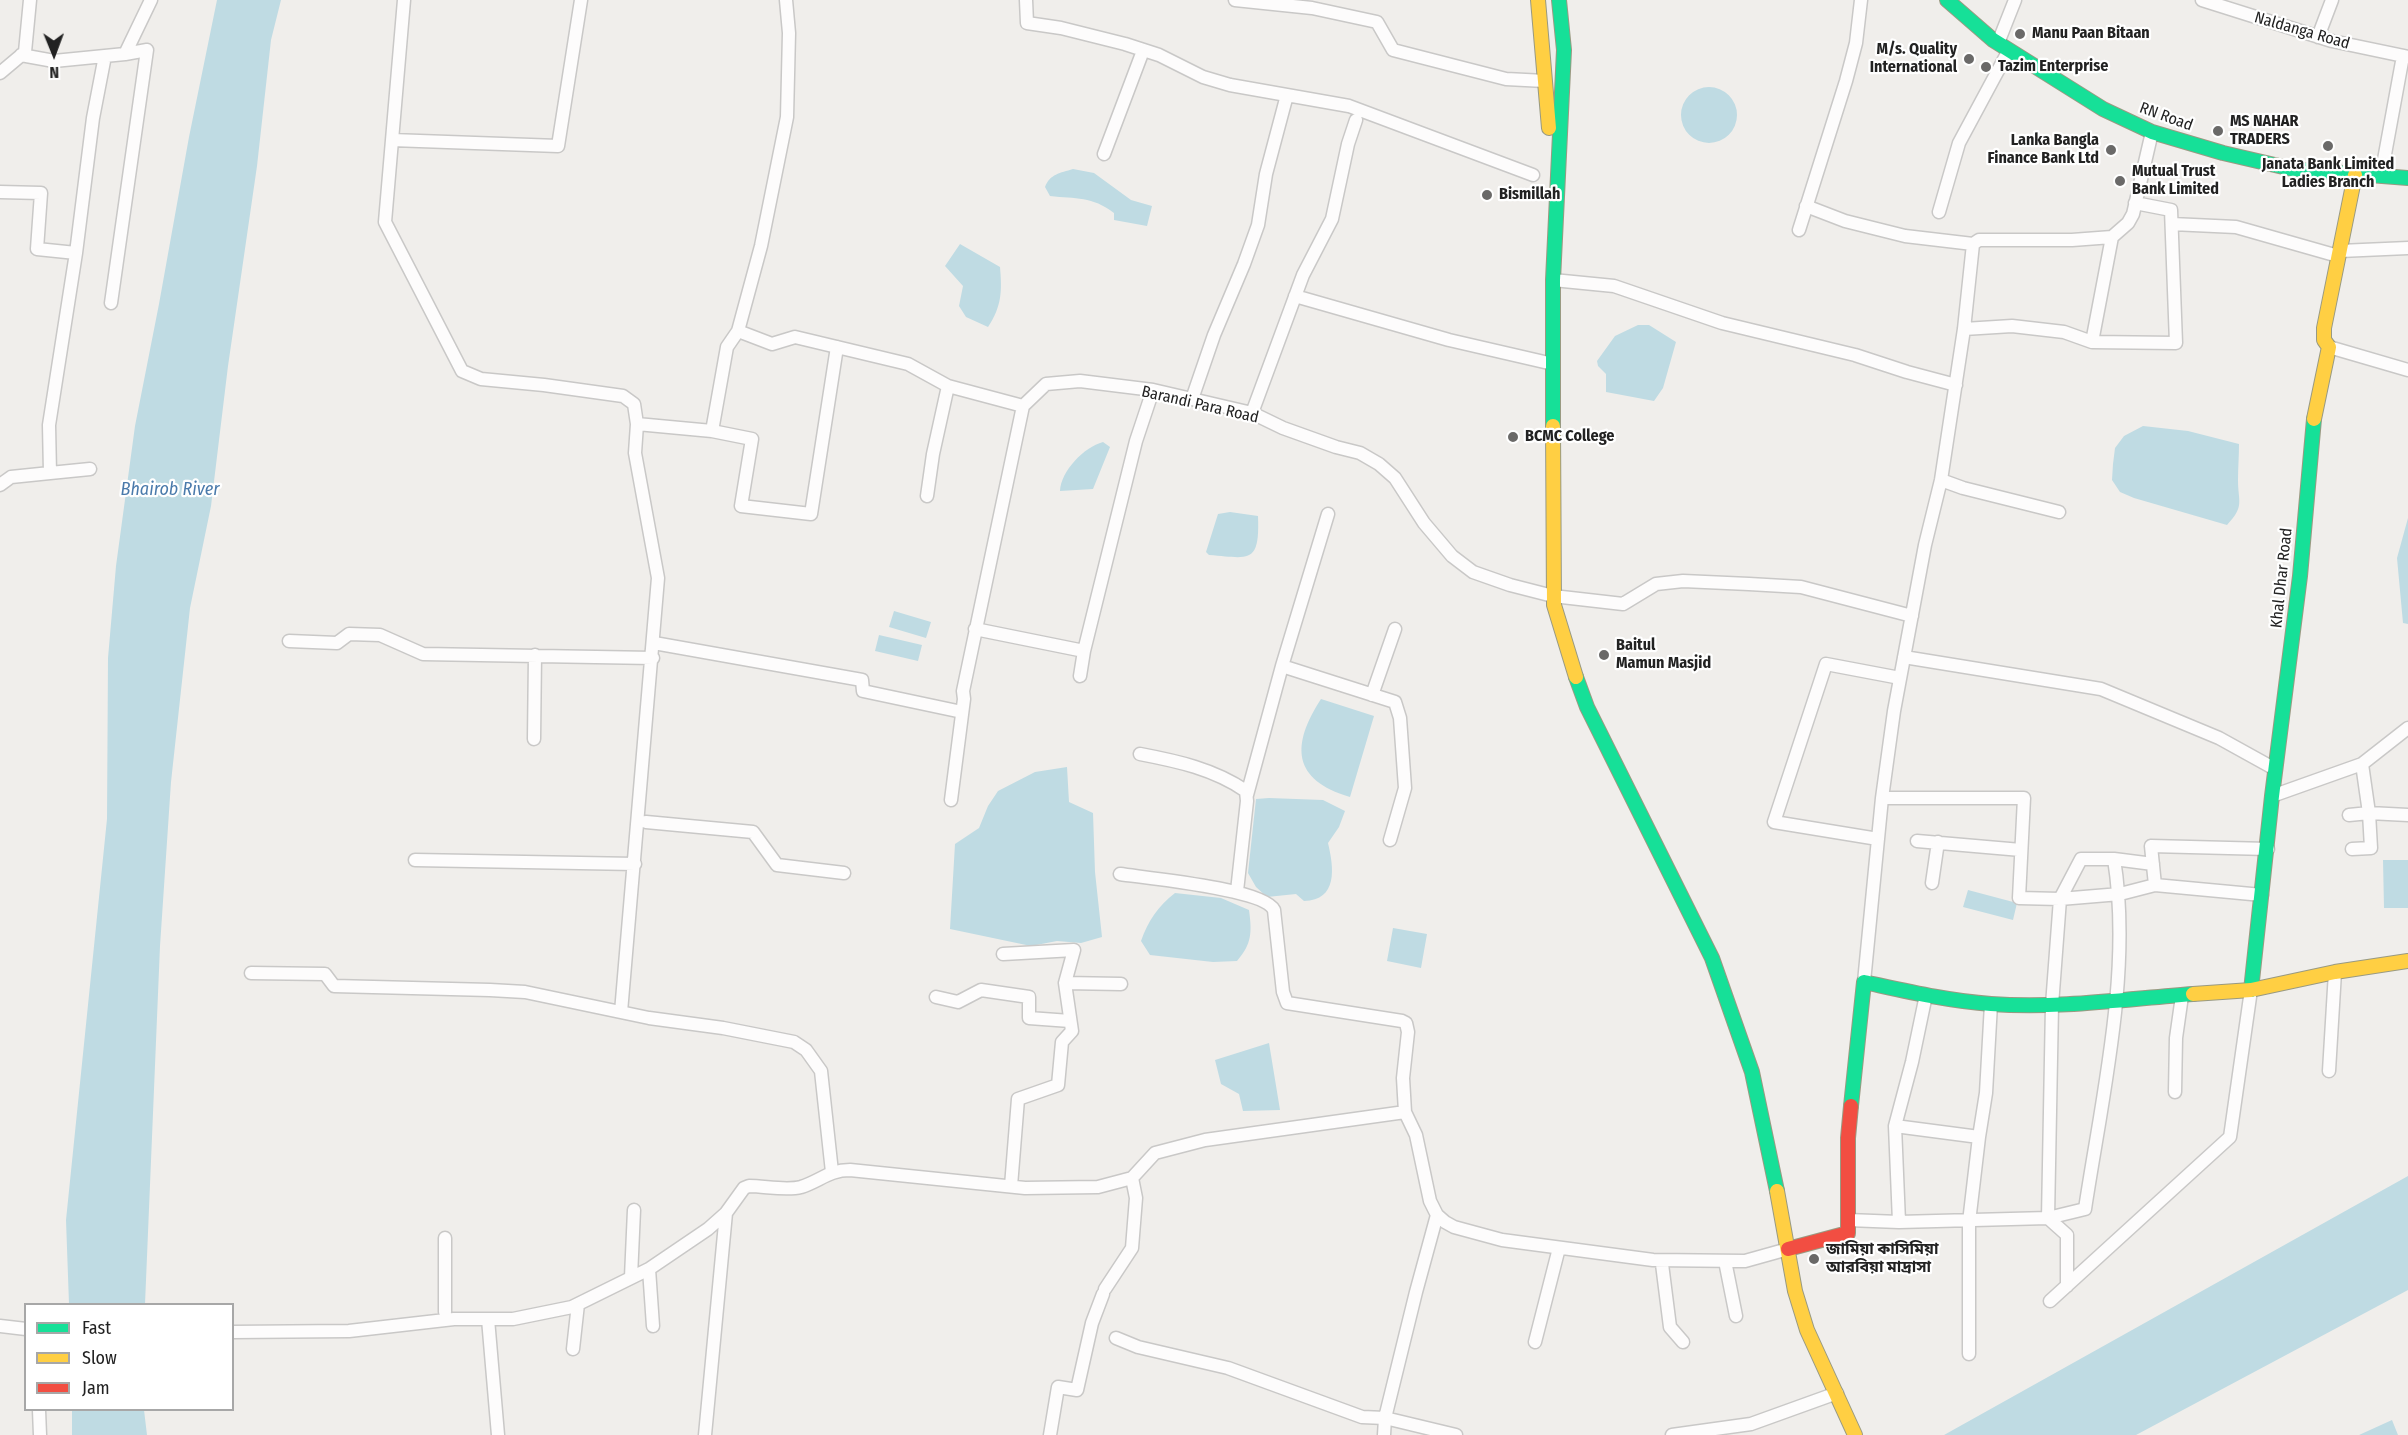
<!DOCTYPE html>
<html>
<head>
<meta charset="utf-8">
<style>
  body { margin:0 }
  #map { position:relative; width:2408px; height:1435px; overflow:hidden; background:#f0eeeb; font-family:"Fira Sans Condensed",sans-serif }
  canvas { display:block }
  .legend { position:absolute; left:24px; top:1303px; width:210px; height:108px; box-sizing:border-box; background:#fff; border:2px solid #a7a7a7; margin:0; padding:8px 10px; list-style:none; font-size:18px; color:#222 }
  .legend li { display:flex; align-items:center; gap:12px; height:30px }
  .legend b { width:30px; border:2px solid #a7a7a7 }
  .north { position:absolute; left:24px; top:24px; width:60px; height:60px; -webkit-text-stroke:4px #fff; paint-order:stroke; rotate:179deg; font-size:16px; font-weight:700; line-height:24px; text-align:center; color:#222 }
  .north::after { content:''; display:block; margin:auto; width:21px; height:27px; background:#222; clip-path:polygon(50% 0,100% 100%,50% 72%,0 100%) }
</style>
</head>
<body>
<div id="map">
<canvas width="2408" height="1435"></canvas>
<ul class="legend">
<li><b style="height:8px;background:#16e098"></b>Fast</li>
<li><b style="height:8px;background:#ffcf43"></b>Slow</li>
<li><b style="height:8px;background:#f24e42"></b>Jam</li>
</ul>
<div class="north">N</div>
</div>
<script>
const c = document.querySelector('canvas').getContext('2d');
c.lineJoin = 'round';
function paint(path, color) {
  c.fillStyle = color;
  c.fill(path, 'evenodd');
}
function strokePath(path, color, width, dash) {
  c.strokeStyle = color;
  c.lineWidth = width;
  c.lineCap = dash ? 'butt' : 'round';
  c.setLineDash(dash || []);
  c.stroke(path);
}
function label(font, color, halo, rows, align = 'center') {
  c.font = font + ' "Fira Sans Condensed","Noto Sans Bengali",sans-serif';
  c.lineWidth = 4.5;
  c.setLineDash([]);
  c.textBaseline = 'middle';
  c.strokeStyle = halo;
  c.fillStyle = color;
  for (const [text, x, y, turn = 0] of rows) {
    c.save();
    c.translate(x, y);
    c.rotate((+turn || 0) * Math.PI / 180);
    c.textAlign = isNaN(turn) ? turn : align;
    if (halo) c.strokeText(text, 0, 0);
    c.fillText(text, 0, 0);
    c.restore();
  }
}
paint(new Path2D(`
  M217,0H281L271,40L257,166L228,366L211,506L190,608L171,782L160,946L145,1304H69L66,1220L107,819L108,658L116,566L135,426L159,304L189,137Z
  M1681 115a28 28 0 1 1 56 0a28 28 0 1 1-56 0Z
  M1073,169L1094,173L1131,200L1152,206L1147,226L1114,220V213C1092,196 1076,199 1050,196L1045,187C1050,174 1060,173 1073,169Z
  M960,244L1000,267C1002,291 1002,306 988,327L966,317L959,306L963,286L945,266Z
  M1638,325H1649L1676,342L1663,388L1654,401L1606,392V374L1598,366L1597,361L1615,336Z
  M2143,426L2188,431L2239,444C2239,456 2238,468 2238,480C2238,502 2245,506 2227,525L2134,498L2120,492L2112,480L2113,464L2115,448L2124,436Z
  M1103,442L1110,447L1093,489L1060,491C1061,471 1084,447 1103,442Z
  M1230,512L1258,516C1260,565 1249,558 1209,555L1206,552L1218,514Z
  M2408,518V624L2403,623L2397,558Z
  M894,611L931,622L926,638L889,627Z
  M879,635L922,645L918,661L875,651Z
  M1321,699L1374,716L1350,797C1292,780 1291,745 1321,699Z
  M1067,767L1069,802L1093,813L1095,872L1102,937L1081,943L1057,941L1031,946L950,929L955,844L979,828L988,806L998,791L1035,772Z
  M1269,798L1323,800L1345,811L1339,827L1328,843C1334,868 1338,900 1304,901L1296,894L1267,897L1256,887L1248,873L1256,799Z
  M2383,860H2408V908H2384Z
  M1968,890L2017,903L2013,920L1963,907Z
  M1175,893L1221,898L1249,910C1252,932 1252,944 1237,961L1213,962L1150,955L1141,941C1148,921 1158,906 1175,893Z
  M1393,928L1427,934L1421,968L1387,961Z
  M1269,1043L1280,1110L1243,1111L1239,1094L1221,1084L1215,1060Z
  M2408,1176V1290L2136,1435H1944Z
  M72,1410H144L147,1435H72Z
  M2392,1420L2398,1435H2359Z`), '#bfdbe3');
const street = new Path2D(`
  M404,0L385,222L462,371L481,379L544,385L623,396L634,404L637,424L712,431L727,347L738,331
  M786,0L789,33L787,117L761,246L738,331L772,344L795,337L908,364L948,386L1023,406
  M1026,0L1027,23L1061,28L1125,44L1159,55L1203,77L1230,85L1349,106L1533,175
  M1235,0L1312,8L1377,22L1393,50L1506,79L1545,81
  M2202,0L2332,41L2408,57
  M2318,37L2332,0
  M1998,43L2015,0
  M21,55L54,61L125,54L151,0
  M0,73L25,52L30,0
  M392,140L558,146L581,0
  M1104,154L1141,56
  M2381,176L2403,56
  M0,192L41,193L37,249L76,253
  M1806,206L1845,221L1905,236L1973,244
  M1939,212L1959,143L2009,50
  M2172,224L2236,227L2338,256
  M1799,230L1846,81L1856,43L1861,0
  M2340,251L2408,248
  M1553,280L1614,286L1722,323L1855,355L1907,372L1956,385
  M1295,296L1449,340L1553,364
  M111,303L147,50L125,54
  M1964,329L2012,326L2064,332L2092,342L2176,343L2171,210L2135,203
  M2092,342L2112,237
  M2329,347L2408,370
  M1192,399L1214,335L1244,264L1258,225L1266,174L1287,95
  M1252,413L1303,275L1332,219L1348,144L1356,120
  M712,431L752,439L741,506L811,514L837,347
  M50,473L90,469
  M1941,480L1963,488L2059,512
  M0,485L11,477L50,473L49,425L76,253L93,118L104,61
  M927,496L933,454L948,386
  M975,629L1084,651
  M289,641L337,643L349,634L380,635L423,654L653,658
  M654,643L862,680L863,691L962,712
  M1904,657L2101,689L2219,738L2275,769
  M1282,666L1395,702L1400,718L1405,788L1390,840
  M1080,676L1084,651L1136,441L1153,390
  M1372,695L1395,629
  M534,739L535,655
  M1140,754C1177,761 1214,769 1246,791L1247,801L1237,891
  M2362,764L2369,813L2408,815
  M1247,795L1282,666L1328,514
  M2272,796L2362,764L2408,728
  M1882,798H2024L2019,898L2060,899L2052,1005L2048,1218L2067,1235V1286
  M951,800L964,699L963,691L1023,406L1046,384L1080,381L1153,390L1252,413L1283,428L1336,447L1360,453L1379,464L1395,478L1424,523L1452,556L1473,572L1510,585L1553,596L1623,604L1656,584L1683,581L1749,584L1801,587L1912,616
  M2349,815L2369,813L2371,848L2352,849
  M646,822L753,832L777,865L844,873
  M1878,839L1774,822L1826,664L1900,678
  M1917,841L2021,850
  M2114,859L2153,864
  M415,860L635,864
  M1120,874C1147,878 1264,889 1274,910L1283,992L1287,1003L1402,1021L1406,1023L1408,1032L1403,1078L1405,1112L1416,1135L1430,1201L1437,1215L1445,1222L1454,1227L1502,1240L1653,1260L1745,1261L1788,1249
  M1932,883L1938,842
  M2155,885L2151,846L2268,849
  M2060,899L2120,894L2155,885L2262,895
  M1003,954L1074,950L1065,983
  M251,973L325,974L334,986L490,990L525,992L649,1018L723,1028L794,1042L806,1050L821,1071L832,1172
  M1864,982L1882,798L1894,711L1925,545L1941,480L1964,329L1973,244L1979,240H2072L2112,237L2128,223L2133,214L2152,132
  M936,997L958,1002L981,990L1029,997V1018L1070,1021
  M621,1012L658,578L635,453L637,424
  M2329,1071L2335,972
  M2175,1092L2176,1038L2182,996
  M1895,1126L1979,1137L1986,1093L1991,1004
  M1011,1186L1018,1099L1058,1085L1062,1042L1072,1031L1065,983L1121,984
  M1848,1220L1899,1222L1895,1126L1912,1062L1926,995
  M1899,1222L2048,1218L2085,1209C2102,1097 2132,970 2114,859H2081L2060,899
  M1725,1261L1736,1316
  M1662,1264L1670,1327L1683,1342
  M649,1269L653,1326
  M631,1277L634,1210
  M1105,1289L1132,1248L1136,1198L1132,1178
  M2050,1301L2230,1137L2250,997
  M445,1312V1238
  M488,1319L498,1435
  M0,1326L26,1329
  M232,1332L349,1331L454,1319H513L572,1307L649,1269L708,1229L726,1213L744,1188L749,1186C765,1186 786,1191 801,1187C820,1181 829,1170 850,1170L1025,1188L1098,1187L1132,1178L1155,1153L1205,1140L1405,1112
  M1116,1338L1138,1347L1228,1368L1362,1417L1385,1418L1456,1435
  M1535,1342L1559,1248
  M573,1349L578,1304
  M1969,1354V1222L1979,1137
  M39,1410L40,1435
  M705,1435L726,1213
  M1050,1435L1058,1387L1077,1390L1092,1323L1103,1294
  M1384,1435L1385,1418L1416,1292L1437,1215
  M1672,1435L1751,1424L1837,1393`);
const fast = new Path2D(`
  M1947,0L1993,40L2103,109L2152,132L2223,153L2292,169L2408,178
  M1553,426V280L1564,50L1559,0
  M1576,677L1587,707L1712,958L1752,1072L1777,1191
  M2251,990L2272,796L2300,576L2314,419
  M1851,1106L1864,982C1906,991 1948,1001 1991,1004C2058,1009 2126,999 2193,994`);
const slow = new Path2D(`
  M1538,0L1549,128
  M2314,419L2329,347L2324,340V328L2355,175
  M1553,426L1554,605L1576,677
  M2193,994L2251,990L2335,972L2408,961
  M1777,1191L1795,1291L1807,1330L1855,1435`);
const jam = new Path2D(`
  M1788,1249L1848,1233V1138L1851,1106`);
strokePath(street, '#c9c8c7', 15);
strokePath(fast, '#999a82', 16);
strokePath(slow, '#999a82', 16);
strokePath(jam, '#999a82', 16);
strokePath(street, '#fdfcfc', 12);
strokePath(fast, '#16e098', 14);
strokePath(slow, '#ffcf43', 14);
strokePath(jam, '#f24e42', 14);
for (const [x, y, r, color] of [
  [2020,34,6,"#6a6968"],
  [1969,59,6,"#6a6968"],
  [1986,67,6,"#6a6968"],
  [2218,131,6,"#6a6968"],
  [2328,146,6,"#6a6968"],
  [2111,150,6,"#6a6968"],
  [2120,181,6,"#6a6968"],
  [1487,195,6,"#6a6968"],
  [1513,437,6,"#6a6968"],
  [1604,655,6,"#6a6968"],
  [1814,1259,6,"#6a6968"]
]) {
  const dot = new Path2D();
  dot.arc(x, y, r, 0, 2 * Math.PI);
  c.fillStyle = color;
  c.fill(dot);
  strokePath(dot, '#fff', 2);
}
label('16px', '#222', '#fff', [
  ["Naldanga Road",2302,31,16],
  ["RN Road",2166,117,20],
  ["Barandi Para Road",1200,405,13],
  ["Khal Dhar Road",2282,578,-84]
]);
label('bold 16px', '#222', '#fff', [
  ["Manu Paan Bitaan",2032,34],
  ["M/s. Quality",1957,50,"right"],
  ["International",1957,68,"right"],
  ["Tazim Enterprise",1998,67],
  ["MS NAHAR",2230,122],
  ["TRADERS",2230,140],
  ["Lanka Bangla",2099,141,"right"],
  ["Finance Bank Ltd",2099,159,"right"],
  ["Janata Bank Limited",2328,165,"center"],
  ["Ladies Branch",2328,183,"center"],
  ["Mutual Trust",2132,172],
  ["Bank Limited",2132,190],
  ["Bismillah",1499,195],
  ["BCMC College",1525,437],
  ["Baitul",1616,646],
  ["Mamun Masjid",1616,664],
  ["জামিয়া কাসিমিয়া",1826,1250],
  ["আরবিয়া মাদ্রাসা",1826,1268]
], 'left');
label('italic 18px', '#4a7aab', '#fff', [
  ["Bhairob River",170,490]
]);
</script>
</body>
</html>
